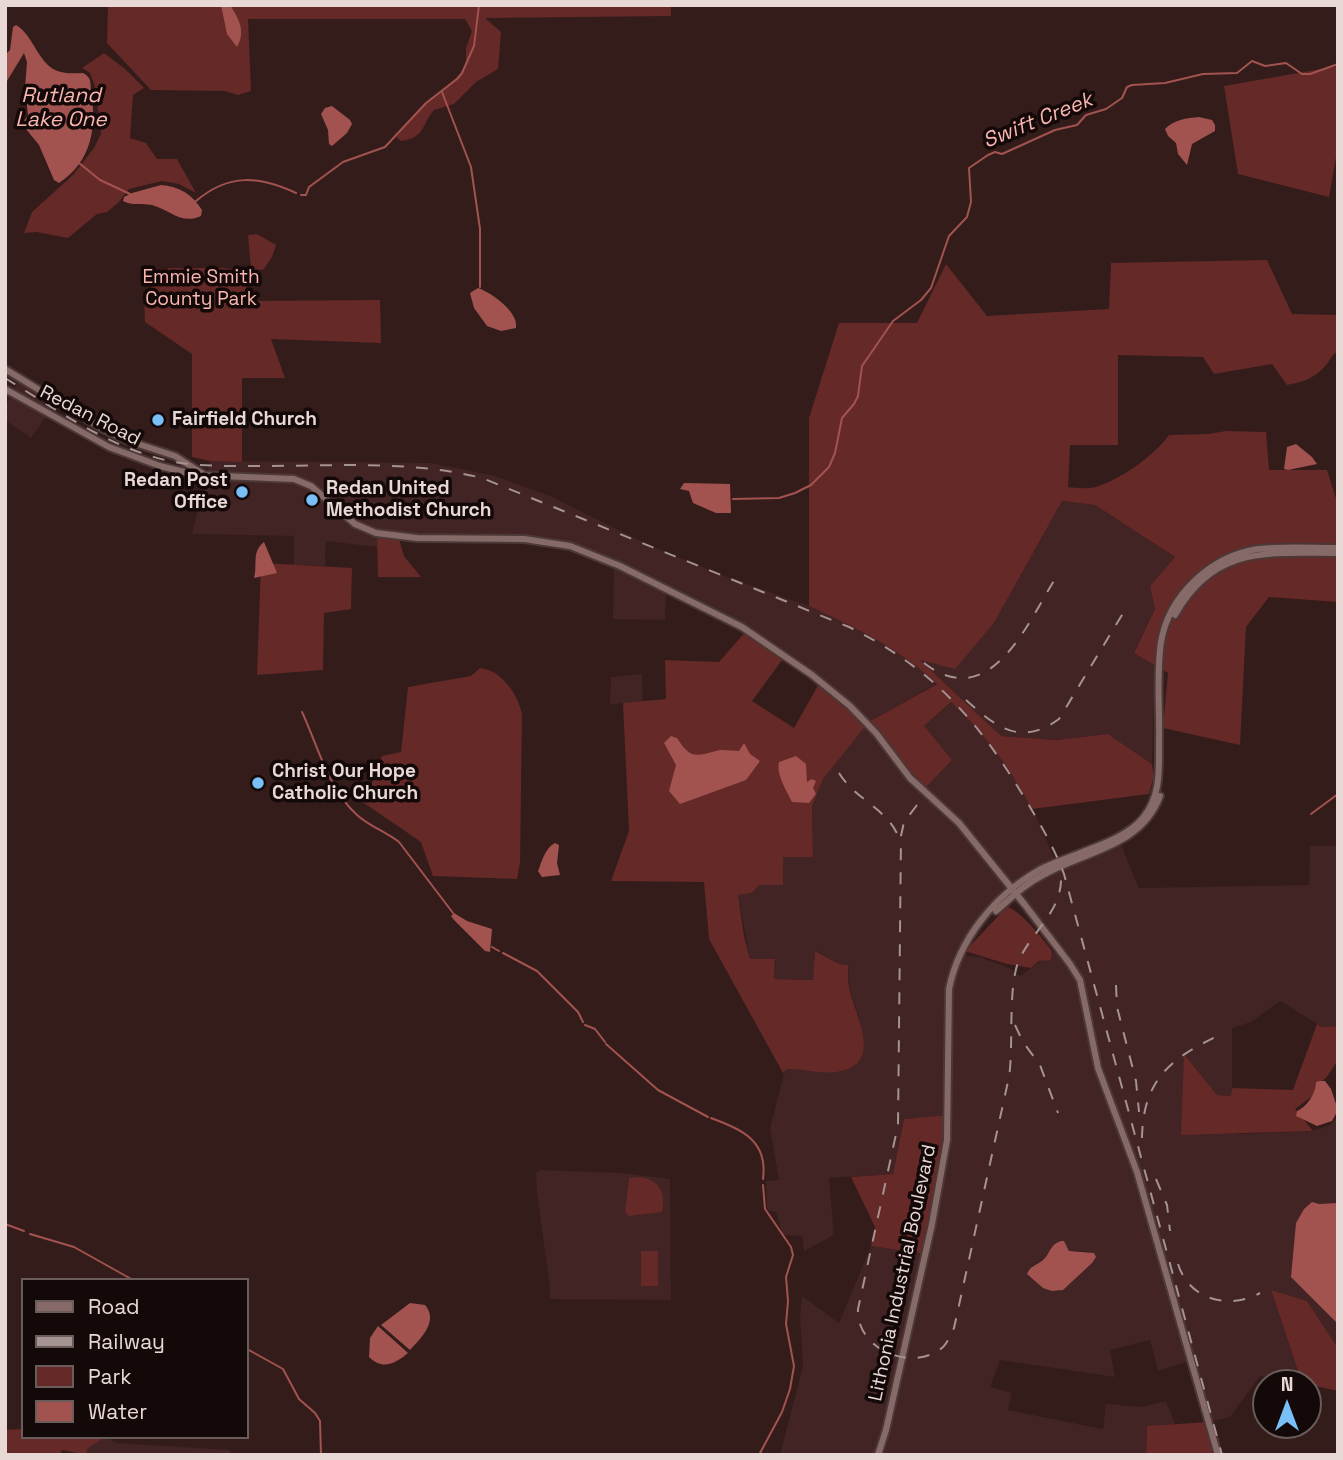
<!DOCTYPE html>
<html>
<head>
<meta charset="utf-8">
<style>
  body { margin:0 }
  #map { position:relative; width:1343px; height:1460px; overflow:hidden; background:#331c1a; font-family:"Space Grotesk",sans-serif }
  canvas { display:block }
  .frame { position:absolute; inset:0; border:7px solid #e8d8d6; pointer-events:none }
  .legend { position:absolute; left:21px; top:1278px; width:228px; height:161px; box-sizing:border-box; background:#140909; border:2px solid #695c5b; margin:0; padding:9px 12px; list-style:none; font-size:21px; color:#e8d8d6 }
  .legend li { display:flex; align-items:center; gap:14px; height:35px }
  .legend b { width:35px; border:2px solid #695c5b }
  .north { position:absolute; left:1252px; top:1369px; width:70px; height:70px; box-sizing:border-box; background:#140909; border:2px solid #695c5b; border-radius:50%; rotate:0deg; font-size:19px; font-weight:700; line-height:28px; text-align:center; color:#e8d8d6 }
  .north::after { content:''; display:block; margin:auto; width:24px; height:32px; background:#79bff8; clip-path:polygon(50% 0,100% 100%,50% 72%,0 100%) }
</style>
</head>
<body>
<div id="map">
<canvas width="1343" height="1460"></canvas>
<div class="frame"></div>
<ul class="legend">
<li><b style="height:9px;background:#866a67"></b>Road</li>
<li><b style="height:9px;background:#a59391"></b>Railway</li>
<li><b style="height:19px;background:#652927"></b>Park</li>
<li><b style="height:19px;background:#a2534f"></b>Water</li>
</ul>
<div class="north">N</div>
</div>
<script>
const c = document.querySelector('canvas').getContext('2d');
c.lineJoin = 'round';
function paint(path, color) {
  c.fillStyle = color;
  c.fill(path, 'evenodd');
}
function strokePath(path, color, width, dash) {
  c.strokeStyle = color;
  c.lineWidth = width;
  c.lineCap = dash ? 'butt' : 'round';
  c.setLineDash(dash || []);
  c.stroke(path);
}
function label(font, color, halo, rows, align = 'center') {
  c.font = font + ' "Space Grotesk",sans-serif';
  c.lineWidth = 7;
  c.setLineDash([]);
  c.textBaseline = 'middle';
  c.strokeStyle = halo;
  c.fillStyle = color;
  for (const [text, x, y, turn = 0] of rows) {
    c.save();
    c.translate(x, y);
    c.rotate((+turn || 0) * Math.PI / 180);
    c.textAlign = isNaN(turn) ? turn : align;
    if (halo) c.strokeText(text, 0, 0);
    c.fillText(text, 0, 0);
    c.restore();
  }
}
paint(new Path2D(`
  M20,378L57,401L31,438L5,420V407Z
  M210,461L431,463L495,476L550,496L647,544L719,574L809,606L860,630L914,662L937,683L868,723L924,726L952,702L980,730L1009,766L1036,816L1059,870L1121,845L1139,888L1309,885L1310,846H1338V1026L1322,1027L1280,1001L1251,1022L1232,1028V1096L1217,1095L1185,1055L1238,1134L1313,1131L1330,1125L1338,1117V1348L1307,1301L1271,1291L1302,1383L1260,1376L1230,1417L1208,1422L1189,1361L1158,1371L1150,1340L1110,1350L1115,1377L1000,1360L990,1387L1012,1393L1008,1410L1103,1429L1106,1404L1140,1407L1166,1401L1175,1424L1147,1427L1146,1455H780L803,1365L800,1316L802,1296L839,1323L871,1246L925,1254L918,1118L904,1119L893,1174L829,1178L834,1235L804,1251L802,1236L783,1235L776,1212L767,1210L766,1180L767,1181L779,1180L770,1128L784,1073L786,1069H792L860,1019L850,991L848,965L839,964L816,951L813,980L774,979L776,961L750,959L738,895L783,857L813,856L812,807L823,779L867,723L820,682L746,631L666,592L665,620L613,619L614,564L580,547L559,543L377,536V547L326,541L325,566L294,565V536L192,534ZM1017,892L1058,949L1020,976L1009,968L980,957L961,955L974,928ZM1064,1241L1069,1251L1092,1252L1094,1260L1059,1291L1043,1288L1036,1282L1032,1266L1045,1258Z
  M1062,501L1095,505L1175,557L1150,586L1155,609L1134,652L1155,665L1152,764L1108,734L1056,740L1001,736L918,658L937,665L994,623Z
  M642,674L643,702L610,704L611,677Z
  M541,1170L622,1173L670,1179L671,1300L550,1299V1288L537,1192L536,1172Z
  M106,1437L117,1443L230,1450V1455H86L88,1448Z`), '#412423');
paint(new Path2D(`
  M108,5H671V16L485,18L501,32L498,69L476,82L454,104L434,110C422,123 426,138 401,141L396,137L426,103L462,73L466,65V48L472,31L465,19H248L251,91L238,95L224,91L151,90L107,43Z
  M104,53L125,69L144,88L133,95L130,138L146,143L157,159H177L196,193L179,184L162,181L129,189L118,203L107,212L97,214L68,238L37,232L24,233L32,212L73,175L94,148L101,134L95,87L90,73L82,68Z
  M1338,66V146L1329,197L1238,174L1224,86Z
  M257,234L276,245L272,257L263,270L251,269L248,235Z
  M1267,260L1292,314L1338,315V351C1332,355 1331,358 1327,364C1316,378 1303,382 1287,385L1272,364L1214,374L1203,357L1118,355V445H1070L1068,487C1076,488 1087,489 1096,487C1121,479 1154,456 1169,435L1208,434L1226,431L1266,432L1269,470H1327L1338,505V602L1269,597L1246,627L1240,745L1163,728L1168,673L1134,653L1155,609L1150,586L1175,557L1095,505L1062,501L994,623L955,669L920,660L1001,736L1056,740L1108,734L1152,764L1154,776L1149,794L1032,809C1008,765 988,737 951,702L924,726L952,760L923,790L867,724L823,779L812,807L813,857H783V885H759L752,893L738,895L744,936L750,959H775L774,979L813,980L815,951L839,964L848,965C848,974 848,983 850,992C858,1020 883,1066 836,1072C820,1074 803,1069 787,1069L783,1073L709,939L704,882L611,881L629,831L623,703L666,699L665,660L719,662L746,631L785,656L752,701L794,728L820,682L867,723L937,684C899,648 856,628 809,606V418L839,323H917L946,264L987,316L1109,309L1111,263Z
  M169,268H224L237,270L254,301L380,300L381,343L271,339L285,378H242V462L210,461L192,457V354L145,322L144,295Z
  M377,536L399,539L404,556L421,577H378Z
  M261,563L352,568L351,609L324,613L323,670L257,675Z
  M480,668C502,670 518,695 522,714L520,863L517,879L433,876L421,842L364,803L382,756L401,752L408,687L471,676Z
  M1007,907C1020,910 1044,940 1052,951L1051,960L1039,961L1031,968L1007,964L965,951Z
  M1317,1024L1322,1027L1338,1026V1060L1326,1078L1319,1083L1315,1094L1295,1109L1313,1131L1181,1135L1184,1054L1217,1095L1231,1096L1232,1088L1293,1090Z
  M950,1115L925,1254L871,1246L875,1227L851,1177L893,1174L904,1119Z
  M641,1177C660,1181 666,1193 662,1212L629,1216L625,1212L629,1178Z
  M641,1251H658V1286H641Z
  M1271,1290L1307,1301L1338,1348V1391L1302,1383Z
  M1208,1422L1216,1455H1146L1147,1426Z
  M23,1429V1437H106L88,1448L86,1455L62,1450L60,1455H5V1430Z`), '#652927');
paint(new Path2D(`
  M221,5H230C239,19 246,31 237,47L227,34Z
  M16,25C35,36 38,67 61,72C68,74 76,73 83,73C92,78 90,82 91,91C97,127 92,161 59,183L54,180L39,145L22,124L28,115L25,88L27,62L24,53L7,81L5,79V55L10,50L13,27Z
  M332,106L350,120L352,124L347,133L332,146L329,144L328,130L321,114L325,108Z
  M1199,117L1212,120L1215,125V131L1192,144L1187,165L1178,154L1176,143L1168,136L1165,129C1173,120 1187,118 1199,117Z
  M161,185C179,186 193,195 202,210L201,216C181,225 170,210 152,205C142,203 132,206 123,201L124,197L132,193Z
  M478,288C492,293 519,312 516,328L501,331L487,326L474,308L470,293Z
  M1296,444L1312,457L1317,464L1288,470L1284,469L1287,447Z
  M684,483L730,484L731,513H716L693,503L689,491L680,489Z
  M264,542L277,573L254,578C258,565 251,552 264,542Z
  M671,736L677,738C690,758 694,757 716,751C722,749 732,751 739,751L744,743L750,754L760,761L746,780L680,804L669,791L676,765L664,743Z
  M796,756L806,764L807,782L812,779L816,781L813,788L816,794L809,803L792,802C787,791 776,775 779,762Z
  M555,843L559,845L557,863L560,875L542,877L538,871C542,861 545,848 555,843Z
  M454,913L467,921L492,929L490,952L485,951L454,920L451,916Z
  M1319,1081H1325L1331,1089L1338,1110L1332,1121L1317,1126L1296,1116L1297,1111C1307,1107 1316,1093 1316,1082Z
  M1312,1202L1319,1204L1338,1203V1324L1291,1277L1296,1223L1304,1209Z
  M1061,1241H1064L1069,1251L1094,1253L1096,1257L1092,1263L1063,1290L1052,1291L1043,1288L1027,1274C1031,1264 1039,1265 1045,1258C1051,1251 1050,1245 1061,1241Z
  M410,1303L425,1305C439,1321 421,1338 410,1350L381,1325Z
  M378,1326L408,1353C396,1363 383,1371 369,1357L370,1338Z`), '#a2534f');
strokePath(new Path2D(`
  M442,92L471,167L480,229V287
  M79,163L100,180L130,194
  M301,195H306L309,187L343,162L385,147L426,103L457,79L462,73L474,46L479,5
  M196,201C229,173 259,176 296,193
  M733,499L779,498L795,493L811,485L829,467L835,453L842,418L854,404L858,396L862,366L893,321L921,300L931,288L949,236L967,217L971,202L969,168L988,155L995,152L1002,154L1055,130L1077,125L1086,115L1106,109L1122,98L1127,87L1132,85L1165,83L1203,74L1237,73L1252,61L1265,66L1286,63L1302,74H1310L1338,64
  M302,712C318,746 328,789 357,815C369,826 386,832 399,842L453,913
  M1311,814L1338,794
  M492,947L499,951
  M503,953L537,971L578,1012L583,1022
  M585,1025L595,1029L605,1042
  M606,1044L658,1090L708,1117
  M711,1118C743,1130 768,1141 763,1179
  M5,1224L24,1231
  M30,1234L74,1247L133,1280
  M247,1349L283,1369L299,1399L315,1413L320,1421L321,1455
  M759,1455L782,1412L790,1389L794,1366L786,1324L788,1301L786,1277L793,1255L791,1247L765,1209L763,1185`), '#a2534f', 2);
const secondary = new Path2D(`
  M5,369L103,429L126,440L175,456L203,474
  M5,389L109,447L160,466L196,475L294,479L311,486L355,524L376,533L417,538L524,539L570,546L620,566L742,627L812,675L850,706L876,733L910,778L959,823L1025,905L1070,964L1080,980L1098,1068L1137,1172L1218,1455
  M1175,615C1214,545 1268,553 1338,553
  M996,911C1011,898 1025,884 1043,875C1085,851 1141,847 1160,796
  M878,1455L886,1430L932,1224L947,1140L949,989C959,939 995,895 1039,870C1051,864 1065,859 1078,854C1100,845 1127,837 1143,818C1161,796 1159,770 1159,743C1160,710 1156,675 1161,642C1169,595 1211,556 1258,549C1284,546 1312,548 1338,548`);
strokePath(secondary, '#4b3837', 10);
strokePath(secondary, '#866a67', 6);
strokePath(new Path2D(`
  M5,378C57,410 105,445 165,460C196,467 228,466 260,466C334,466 410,460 482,478L849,627C932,668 977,719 1024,797C1039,822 1054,847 1064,874L1222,1455
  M924,663C990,714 1027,624 1055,579
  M966,700C996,727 1020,747 1059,719L1125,610
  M839,773C855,800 890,809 900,841
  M917,805L904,822L901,836L898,1125L858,1309C856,1350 913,1373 943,1347C948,1342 951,1334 954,1328L1009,1077C1014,1045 1007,984 1020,958C1034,929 1062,911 1061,877
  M1116,985L1117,1007L1136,1081L1139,1112
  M1015,1025L1023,1042L1040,1065L1058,1113
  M1142,1138C1143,1078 1172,1057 1224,1033
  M1156,1179L1167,1205L1170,1231
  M1178,1264C1189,1300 1229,1310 1260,1293`), '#a59391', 2, [12, 12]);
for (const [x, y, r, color] of [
  [158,420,7,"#79bff8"],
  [242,492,7,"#79bff8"],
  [312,500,7,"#79bff8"],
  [258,783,7,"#79bff8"]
]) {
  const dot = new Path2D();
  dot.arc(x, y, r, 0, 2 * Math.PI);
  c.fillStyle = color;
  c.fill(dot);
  strokePath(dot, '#140909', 2.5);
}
label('19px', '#fab6b0', '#140909', [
  ["Emmie Smith",201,278],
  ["County Park",201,300]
]);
label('19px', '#e8d8d6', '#140909', [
  ["Redan Road",90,416,27],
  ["Lithonia Industrial Boulevard",903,1273,-78]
]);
label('bold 19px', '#e8d8d6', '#140909', [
  ["Fairfield Church",172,420],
  ["Redan Post",228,481,"right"],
  ["Office",228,503,"right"],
  ["Redan United",326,489],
  ["Methodist Church",326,511],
  ["Christ Our Hope",272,772],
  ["Catholic Church",272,794]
], 'left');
label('italic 21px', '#fab5af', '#140909', [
  ["Rutland",61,96],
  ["Lake One",61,120],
  ["Swift Creek",1038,121,-22]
]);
</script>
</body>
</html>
